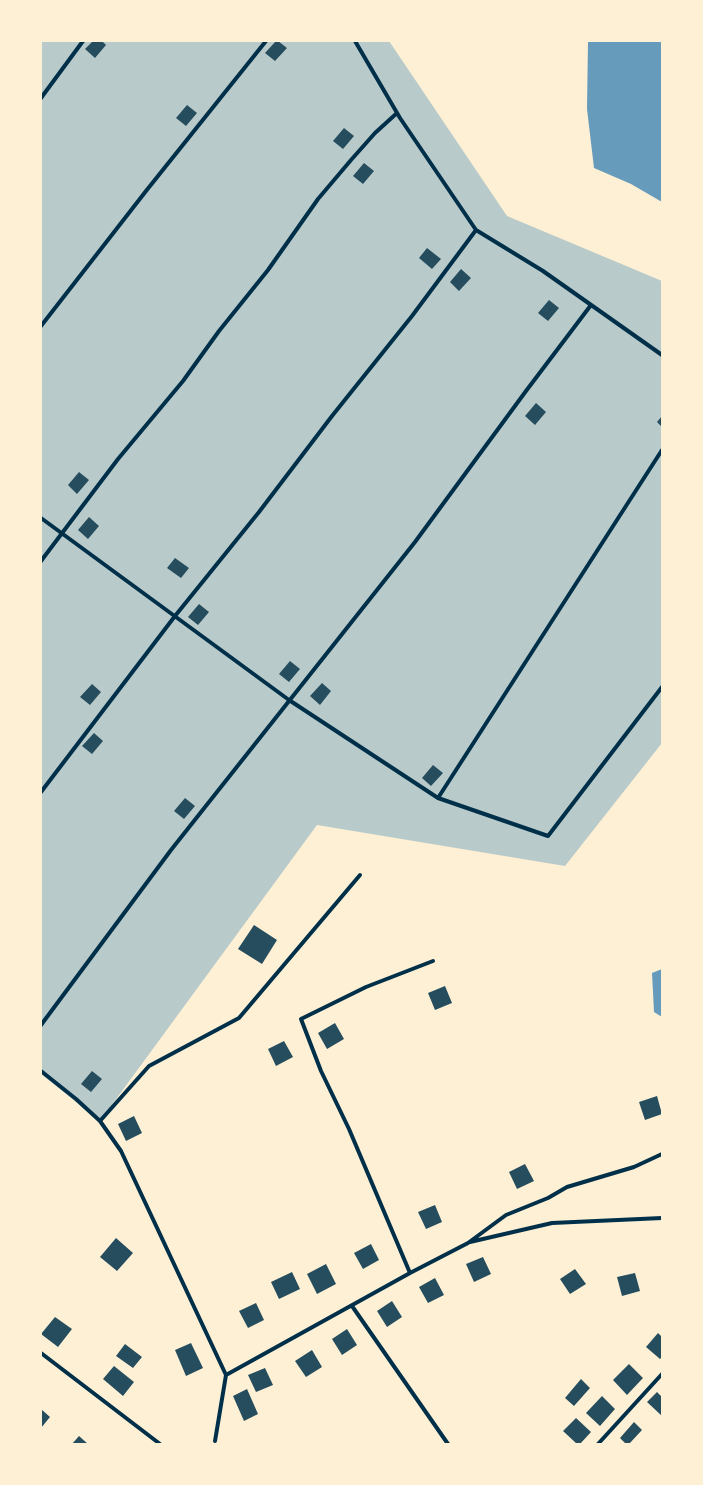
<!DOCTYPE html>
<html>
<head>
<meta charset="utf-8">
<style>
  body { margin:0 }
  #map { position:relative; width:703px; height:1485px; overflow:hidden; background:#fdf0d5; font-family:"IBM Plex Serif",serif }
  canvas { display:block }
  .frame { position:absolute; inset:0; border:42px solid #fdf0d5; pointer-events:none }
</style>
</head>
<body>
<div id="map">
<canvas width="703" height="1485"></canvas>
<div class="frame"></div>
</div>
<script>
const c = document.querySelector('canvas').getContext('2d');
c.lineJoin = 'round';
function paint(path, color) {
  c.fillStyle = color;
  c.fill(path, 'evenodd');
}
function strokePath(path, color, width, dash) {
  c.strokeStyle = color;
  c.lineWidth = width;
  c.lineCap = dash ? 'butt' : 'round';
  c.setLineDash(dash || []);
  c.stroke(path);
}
paint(new Path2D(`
  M41,41H389L507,216L662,281V743L565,866L317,825L100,1121L41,1074Z`), '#b9caca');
paint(new Path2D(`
  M588,41H662V202L631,184L594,168L587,109Z
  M662,969V1017L654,1012L652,973Z`), '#669bbc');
paint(new Path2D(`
  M93,41H102L106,45L95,58L85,49Z
  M276,41H278L287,48L275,61L265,53Z
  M187,105L197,113L186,126L176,118Z
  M344,128L354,136L343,149L333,141Z
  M364,163L374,171L363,184L353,176Z
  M427,248L441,259L432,269L419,258Z
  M461,269L471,278L459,291L450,282Z
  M549,300L559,308L548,321L538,313Z
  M536,403L546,412L535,425L525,416Z
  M662,416V427L657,422Z
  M79,472L89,480L77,494L68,485Z
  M89,517L99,526L88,539L78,530Z
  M175,558L189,568L181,578L167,568Z
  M199,604L209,612L198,625L188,617Z
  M290,661L300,669L289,682L279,674Z
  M322,683L331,691L320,705L310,696Z
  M92,684L101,692L90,705L80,697Z
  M94,733L103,741L92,754L82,746Z
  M433,765L443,773L431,786L422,778Z
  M185,798L195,806L184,819L174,811Z
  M254,925L277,940L262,964L238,949Z
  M445,986L452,1003L435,1010L428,993Z
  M335,1023L344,1039L327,1049L318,1033Z
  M284,1041L293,1057L276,1066L268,1049Z
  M92,1071L102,1079L91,1092L81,1084Z
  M657,1096L662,1114L645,1120L639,1102Z
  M134,1116L142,1133L126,1141L118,1124Z
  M525,1164L534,1181L517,1189L509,1172Z
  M435,1205L442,1222L426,1229L418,1212Z
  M116,1238L133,1253L117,1271L100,1257Z
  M371,1244L379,1260L363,1269L354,1253Z
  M483,1257L491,1274L474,1282L466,1264Z
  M326,1264L336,1284L317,1294L307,1274Z
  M575,1269L586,1284L570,1294L560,1279Z
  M292,1272L300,1289L279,1299L271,1282Z
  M635,1273L640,1291L622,1296L617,1277Z
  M435,1278L444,1295L428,1303L419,1287Z
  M392,1301L402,1317L387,1327L377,1311Z
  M256,1303L264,1320L248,1328L239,1311Z
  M55,1317L72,1329L58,1347L41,1334Z
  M347,1329L357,1345L342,1355L332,1339Z
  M658,1333L662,1337V1357L660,1359L646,1347Z
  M191,1343L203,1368L186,1376L175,1350Z
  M125,1344L142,1357L133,1368L116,1356Z
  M312,1350L322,1367L306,1377L295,1361Z
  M629,1364L643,1378L627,1395L613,1380Z
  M114,1366L134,1382L123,1396L103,1379Z
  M265,1368L273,1385L256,1392L248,1375Z
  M581,1379L590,1388L574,1406L565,1398Z
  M247,1389L258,1414L244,1421L233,1396Z
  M657,1392L662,1397V1416L647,1402Z
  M602,1396L615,1409L600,1426L586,1413Z
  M41,1409L50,1417L41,1428Z
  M576,1418L591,1432L580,1444H577L563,1431Z
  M634,1422L642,1430L629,1444H626L620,1438Z
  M79,1436L88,1444H72Z`), '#264d5e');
strokePath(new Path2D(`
  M41,98L83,41
  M476,230L543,271L662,355
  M41,326L146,191L266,41
  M41,518L289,700L438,798L548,836L662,687
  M41,561L118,459L183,381L219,331L268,270L318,199L351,160L375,133L397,113
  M41,792L175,616L259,512L332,416L412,316L476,230L400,118L355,41
  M438,798L662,450
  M41,1025L171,850L415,542L526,391L591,305
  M41,1071L76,1099L100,1121L121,1151L226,1375L215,1441
  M100,1121L149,1066L239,1018L360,875
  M470,1242L552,1223L662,1218
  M410,1273L349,1129L321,1071L301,1019L366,987L433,961
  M352,1306L448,1444
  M41,1353L160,1444
  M226,1375L410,1273L468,1243L506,1215L548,1198L567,1187L634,1167L662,1154
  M598,1444L662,1374`), '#003049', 4);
</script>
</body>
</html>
